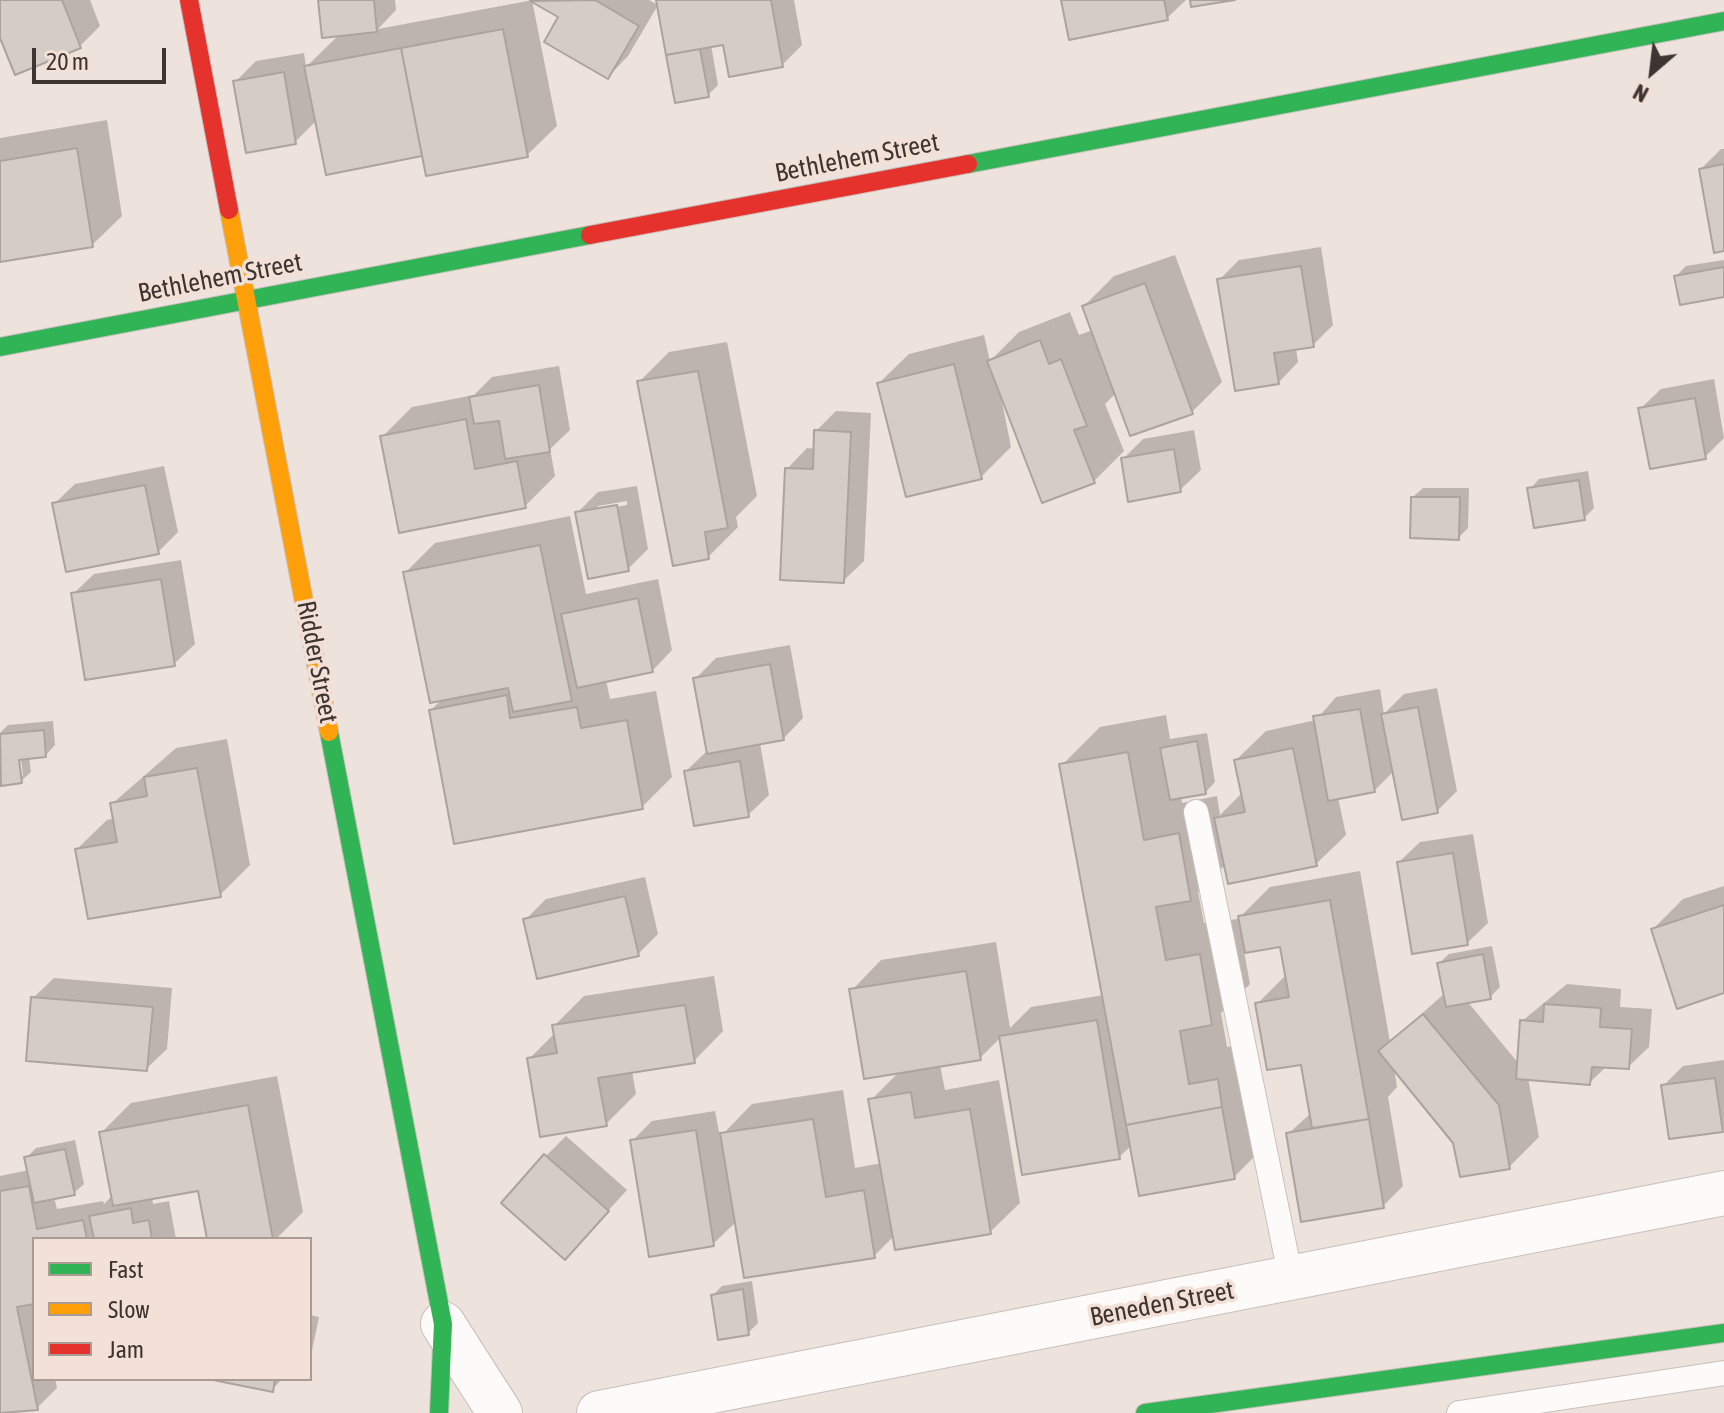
<!DOCTYPE html>
<html>
<head>
<meta charset="utf-8">
<style>
  body { margin:0 }
  #map { position:relative; width:1724px; height:1413px; overflow:hidden; background:#ede2dc; font-family:"Asap Condensed",sans-serif }
  canvas { display:block }
  .legend { position:absolute; left:32px; top:1237px; width:280px; height:144px; box-sizing:border-box; background:#f3e0d6; border:2px solid #aa9c94; margin:0; padding:10px 14px; list-style:none; font-size:24px; color:#3d3531 }
  .legend li { display:flex; align-items:center; gap:16px; height:40px }
  .legend b { width:40px; border:2px solid #aa9c94 }
  .north { position:absolute; left:1612px; top:32px; width:80px; height:80px; -webkit-text-stroke:6px #f3e0d6; paint-order:stroke; rotate:208deg; font-size:22px; font-weight:700; line-height:32px; text-align:center; color:#3d3531 }
  .north::after { content:''; display:block; margin:auto; width:28px; height:36px; background:#3d3531; clip-path:polygon(50% 0,100% 100%,50% 72%,0 100%) }
  .scale { position:absolute; left:32px; top:48px; width:134px; height:36px; box-sizing:border-box; border:4px solid #3d3531; border-top:0; padding-left:10px; font-size:24px; line-height:28px; white-space:nowrap; color:#3d3531; -webkit-text-stroke:6px #f3e0d6; paint-order:stroke }
</style>
</head>
<body>
<div id="map">
<canvas width="1724" height="1413"></canvas>
<ul class="legend">
<li><b style="height:10px;background:#30b455"></b>Fast</li>
<li><b style="height:10px;background:#ff9f0a"></b>Slow</li>
<li><b style="height:10px;background:#e5322d"></b>Jam</li>
</ul>
<div class="north">N</div>
<div class="scale">20 m</div>
</div>
<script>
const c = document.querySelector('canvas').getContext('2d');
c.lineJoin = 'round';
function paint(path, color) {
  c.fillStyle = color;
  c.fill(path, 'evenodd');
}
function strokePath(path, color, width, dash) {
  c.strokeStyle = color;
  c.lineWidth = width;
  c.lineCap = dash ? 'butt' : 'round';
  c.setLineDash(dash || []);
  c.stroke(path);
}
function label(font, color, halo, rows, align = 'center') {
  c.font = font + ' "Asap Condensed",sans-serif';
  c.lineWidth = 7;
  c.setLineDash([]);
  c.textBaseline = 'middle';
  c.strokeStyle = halo;
  c.fillStyle = color;
  for (const [text, x, y, turn = 0] of rows) {
    c.save();
    c.translate(x, y);
    c.rotate((+turn || 0) * Math.PI / 180);
    c.textAlign = isNaN(turn) ? turn : align;
    if (halo) c.strokeText(text, 0, 0);
    c.fillText(text, 0, 0);
    c.restore();
  }
}
paint(new Path2D(`
  M0,0H90L100,26L80,46L0,33Z
  M320,0H395L396,10L378,29L533,0H649L658,5L628,56L608,77L561,16L532,0L557,126L527,155L424,154L327,172L317,120L295,142L235,82L256,61L304,53L306,67L339,35Z
  M658,0H794L802,45L782,65L725,42L711,45L718,85L708,95Z
  M1063,0H1186L1167,18Z
  M107,120L122,216L92,245L0,260V138Z
  M1721,149H1724V249L1701,169Z
  M1321,247L1333,325L1313,345L1296,348L1298,362L1278,383L1219,280L1239,260Z
  M1175,255L1222,382L1192,412L1132,434L1116,393L1105,404L1124,451L1094,481L999,386L1011,447L981,477L907,495L879,383L909,354L984,335L990,361L1019,332L1070,312L1079,335L1093,330L1084,306L1114,276Z
  M1724,260V295L1676,276L1686,266Z
  M727,342L757,496L736,517L738,527L708,557L639,382L669,352Z
  M559,366L570,430L550,449L555,476L525,506L382,437L412,407L474,395L492,377Z
  M1714,379L1724,438L1705,457L1640,409L1661,389Z
  M836,411L871,413L864,561L843,581L787,469L807,448L816,449V431Z
  M1194,430L1201,470L1180,490L1123,459L1143,439Z
  M164,466L178,532L158,552L54,504L75,484Z
  M1588,471L1594,508L1584,518L1530,489L1539,479Z
  M637,486L648,549L628,569L577,513L598,492ZM627,501V505L598,510V506Z
  M1423,488H1469L1468,528L1458,538L1413,497Z
  M570,516L586,594L658,579L672,650L652,671L606,680L610,699L656,691L672,777L642,807L431,710L443,698L405,573L435,543Z
  M181,560L195,644L174,664L73,594L94,574Z
  M790,645L803,718L783,739L760,743L769,795L748,815L686,771L707,751L695,679L716,658Z
  M1437,688L1457,791L1437,811L1394,771L1374,791L1338,797L1346,835L1316,864H1226L1198,892L1204,923L1238,919L1270,887L1360,871L1390,1042L1445,993L1439,963L1449,954L1492,946L1500,987L1490,997L1467,1001L1519,1064L1522,1021L1567,984L1621,989L1620,1007L1652,1009L1649,1047L1628,1067L1607,1066L1589,1083L1528,1078L1539,1137L1509,1167L1455,1142L1394,1068L1397,1087L1388,1097L1403,1186L1383,1206L1288,1134L1311,1113L1302,1062L1257,1004L1287,974L1282,945L1244,951L1250,984L1221,1013L1227,1047L1255,1042L1260,1067L1255,1156L1234,1177L1132,1145L1119,1157L1001,1037L980,1058L940,1065L945,1090L999,1080L1020,1203L990,1232L894,1236L874,1256L737,1221L713,1244L632,1141L652,1121L715,1111L720,1137L752,1104L843,1090L855,1168L882,1163L871,1100L900,1071L852,990L881,960L996,942L1010,1028L1031,1007L1104,995L1062,765L1100,727L1166,715L1170,739L1207,733L1215,782L1206,792L1181,796L1182,803L1217,796L1220,815L1243,792L1236,760L1266,731L1316,720L1336,697L1380,689L1384,714L1404,694Z
  M53,721L55,745L46,755L29,757L31,772L21,781L3,784L0,733L8,725ZM16,750H20L23,776H19Z
  M227,739L250,865L220,895L77,849L107,820L115,818L113,803L176,748Z
  M1473,834L1488,923L1467,943L1399,862L1420,842Z
  M645,877L658,934L638,954L525,920L546,899Z
  M1724,886V991L1653,929L1683,899Z
  M714,976L723,1031L694,1061L632,1071L636,1094L606,1124L529,1059L555,1033L554,1026L584,996Z
  M54,978L172,988L167,1049L146,1069L33,998Z
  M1724,1060V1128L1722,1130L1663,1086L1683,1066Z
  M277,1076L303,1212L276,1239H209L199,1188L152,1197L153,1204L169,1201L176,1239H34V1379H55L57,1388L37,1408L1,1413L0,1176L29,1170L26,1158L36,1148L75,1140L84,1184L74,1193L54,1197L57,1209L103,1201L104,1204L113,1195L101,1133L131,1103Z
  M566,1136L627,1190L565,1258L546,1156Z
  M752,1281L758,1323L748,1333L713,1295L722,1286Z
  M310,1315L319,1317L310,1360Z
  M219,1379H282L272,1390Z`), '#0003');
const building = new Path2D(`
  M0,0H62L81,48L15,75L0,38Z
  M318,0H374L377,32L322,38Z
  M595,0L639,26L608,79L544,42L558,17L530,1Z
  M656,0H771L783,67L729,77L723,45L666,55Z
  M1061,0H1164L1168,20L1069,40Z
  M1190,0H1235L1191,7Z
  M503,29L528,157L426,176L401,48Z
  M401,48L422,156L326,175L304,66Z
  M700,49L709,97L675,103L666,55Z
  M284,72L296,144L246,153L233,81Z
  M77,148L93,247L0,262V161Z
  M1724,164V251L1714,253L1699,169Z
  M1301,266L1314,347L1274,353L1279,384L1235,391L1217,279Z
  M1724,267V297L1680,305L1674,276Z
  M1145,283L1193,414L1130,436L1082,306Z
  M1040,340L1049,364L1061,359L1087,426L1074,430L1095,483L1042,503L987,361Z
  M954,364L982,479L906,497L877,383Z
  M698,371L728,528L705,532L709,559L673,566L637,381Z
  M539,385L550,452L505,459L499,421L474,424L469,397Z
  M1695,398L1706,459L1650,469L1638,408Z
  M466,419L475,469L517,461L526,508L399,533L380,436Z
  M814,430L851,432L844,583L780,580L785,468L813,469Z
  M1174,449L1181,492L1128,502L1121,458Z
  M1579,480L1585,520L1534,528L1527,488Z
  M145,485L159,554L66,572L52,503Z
  M1411,497H1460L1459,540L1410,538Z
  M617,505L629,571L588,579L575,512Z
  M540,545L572,701L513,712L508,688L430,703L403,572Z
  M161,579L175,666L85,680L71,593Z
  M638,598L653,672L577,688L561,614Z
  M770,664L784,740L707,754L693,678Z
  M507,695L510,718L577,707L581,728L627,720L643,809L454,844L429,710Z
  M1418,707L1438,813L1402,820L1381,714Z
  M1360,709L1375,792L1328,801L1313,716Z
  M44,730L46,757L19,760L22,783L1,786L0,734Z
  M1197,741L1206,794L1170,800L1160,748Z
  M1293,748L1317,866L1228,884L1214,818L1245,812L1234,760Z
  M1128,752L1144,840L1179,833L1191,901L1156,907L1166,960L1200,954L1212,1025L1180,1031L1189,1084L1218,1079L1222,1107L1126,1125L1059,764Z
  M740,761L749,817L694,826L684,771Z
  M197,768L221,897L88,919L75,849L117,842L110,803L147,796L144,777Z
  M1453,853L1468,945L1412,954L1397,862Z
  M625,896L639,956L537,979L523,919Z
  M1330,900L1369,1119L1312,1128L1301,1065L1267,1070L1255,1003L1289,997L1280,947L1245,953L1238,916Z
  M1724,905V993L1677,1009L1651,929Z
  M1483,954L1491,999L1446,1007L1437,963Z
  M966,971L981,1060L864,1079L849,989Z
  M31,997L153,1007L147,1071L26,1061Z
  M1544,1004L1601,1008L1600,1027L1632,1029L1629,1069L1592,1067L1590,1085L1516,1079L1520,1020L1543,1022Z
  M685,1005L695,1063L598,1078L607,1126L540,1137L527,1058L557,1053L552,1025Z
  M1423,1014L1499,1105L1510,1169L1460,1177L1453,1143L1378,1051Z
  M1097,1020L1120,1159L1022,1175L999,1036Z
  M1715,1078L1723,1132L1669,1139L1661,1085Z
  M911,1092L915,1118L970,1109L991,1234L895,1250L868,1099Z
  M248,1105L273,1239H207L198,1191L113,1206L99,1132Z
  M1222,1107L1235,1179L1139,1196L1126,1125Z
  M813,1119L826,1197L864,1190L875,1258L744,1278L720,1133Z
  M1369,1119L1384,1208L1301,1222L1286,1133Z
  M696,1130L714,1246L649,1257L630,1140Z
  M65,1149L75,1195L34,1203L24,1157Z
  M544,1154L609,1211L565,1260L501,1203Z
  M29,1186L37,1229L83,1220L87,1239H34V1304L17,1307L38,1410L0,1413V1191Z
  M131,1208L133,1223L149,1220L152,1239H94L89,1216Z
  M743,1289L749,1335L718,1340L711,1295Z
  M208,1379H275L273,1392Z`);
paint(building, '#d4ccc7');
strokePath(building, '#aca39e', 2);
const lane = new Path2D(`
  M1196,812L1291,1279
  M1459,1413L1724,1373`);
const street = new Path2D(`
  M443,1324L500,1413
  M599,1413L1724,1193`);
const fast = new Path2D(`
  M968,164L1724,21
  M0,347L590,235
  M329,732L443,1324L439,1413
  M1145,1413L1724,1333`);
const slow = new Path2D(`
  M229,210L329,732`);
const jam = new Path2D(`
  M189,0L229,210
  M590,235L968,164`);
strokePath(lane, '#c8bfbb', 26);
strokePath(street, '#c8bfbb', 46);
strokePath(fast, '#c8bfbb', 20);
strokePath(slow, '#c8bfbb', 20);
strokePath(jam, '#c8bfbb', 20);
strokePath(lane, '#fcfbfa', 24);
strokePath(street, '#fcfbfa', 44);
strokePath(fast, '#30b455', 18);
strokePath(slow, '#ff9f0a', 18);
strokePath(jam, '#e5322d', 18);
label('26px', '#3d3531', '#f3e0d6', [
  ["Bethlehem Street",857,158,-11],
  ["Bethlehem Street",220,278,-11],
  ["Ridder Street",317,662,79],
  ["Beneden Street",1162,1304,-11]
]);
</script>
</body>
</html>
